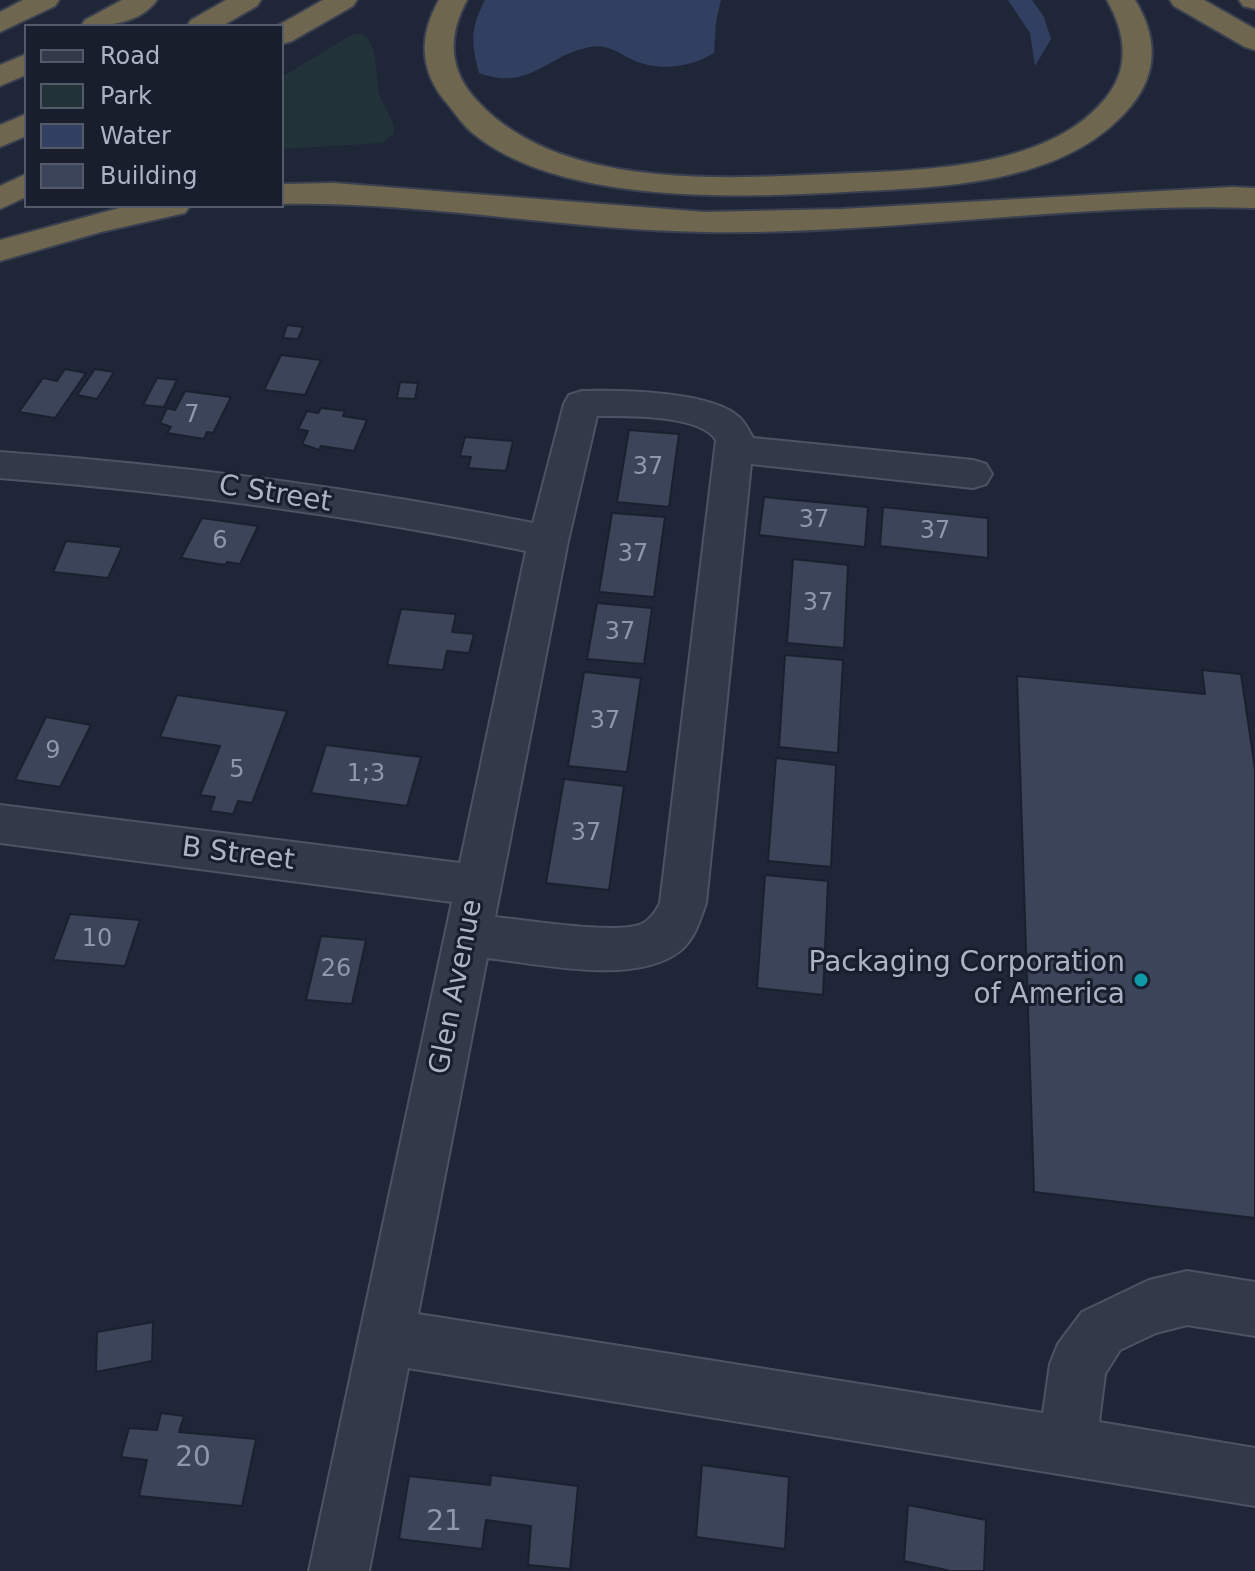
<!DOCTYPE html>
<html>
<head>
<meta charset="utf-8">
<style>
  body { margin:0 }
  #map { position:relative; width:1255px; height:1571px; overflow:hidden; background:#1f2638; font-family:"DejaVu Sans",sans-serif }
  canvas { display:block }
  .legend { position:absolute; left:24px; top:24px; width:260px; height:184px; box-sizing:border-box; background:#181e2c; border:2px solid #535a69; margin:0; padding:10px 14px; list-style:none; font-size:24px; color:#acb3c5 }
  .legend li { display:flex; align-items:center; gap:16px; height:40px }
  .legend b { width:40px; border:2px solid #535a69 }
</style>
</head>
<body>
<div id="map">
<canvas width="1255" height="1571"></canvas>
<ul class="legend">
<li><b style="height:10px;background:#323948"></b>Road</li>
<li><b style="height:22px;background:#213339"></b>Park</li>
<li><b style="height:22px;background:#314060"></b>Water</li>
<li><b style="height:22px;background:#3b4458"></b>Building</li>
</ul>
</div>
<script>
const c = document.querySelector('canvas').getContext('2d');
c.lineJoin = 'round';
function paint(path, color) {
  c.fillStyle = color;
  c.fill(path, 'evenodd');
}
function strokePath(path, color, width, dash) {
  c.strokeStyle = color;
  c.lineWidth = width;
  c.lineCap = dash ? 'butt' : 'round';
  c.setLineDash(dash || []);
  c.stroke(path);
}
function label(font, color, halo, rows, align = 'center') {
  c.font = font + ' "DejaVu Sans",sans-serif';
  c.lineWidth = 6;
  c.setLineDash([]);
  c.textBaseline = 'middle';
  c.strokeStyle = halo;
  c.fillStyle = color;
  for (const [text, x, y, turn = 0] of rows) {
    c.save();
    c.translate(x, y);
    c.rotate((+turn || 0) * Math.PI / 180);
    c.textAlign = isNaN(turn) ? turn : align;
    if (halo) c.strokeText(text, 0, 0);
    c.fillText(text, 0, 0);
    c.restore();
  }
}
paint(new Path2D(`
  M353,34H362C381,45 373,80 381,99C386,111 395,120 394,134L382,143L282,149V77Z`), '#213339');
paint(new Path2D(`
  M485,0H721L716,22L714,53C689,68 658,72 631,59C617,52 607,44 590,47C546,55 530,92 479,73C471,42 470,29 485,0Z
  M1008,0H1032L1044,17L1051,39L1035,66L1030,33Z`), '#314060');
const building = new Path2D(`
  M287,325L303,327L298,339L283,338Z
  M281,355L321,360L305,395L264,390Z
  M65,369L86,373L55,418L19,412L43,378L57,381Z
  M95,369L114,372L97,399L77,395Z
  M157,378L177,380L164,407L143,405Z
  M400,382L418,383L415,399L397,398Z
  M185,391L231,397L213,433L207,432L204,439L167,433L171,427L160,423L167,408L175,410Z
  M321,408L345,411L343,416L367,420L354,451L321,446L319,450L302,444L308,431L298,429L307,411L318,413Z
  M629,430L679,434L669,507L617,502Z
  M465,437L513,441L506,471L468,468L471,457L460,456Z
  M764,497L868,507L865,547L759,535Z
  M883,507L988,518V558L880,546Z
  M612,513L665,517L654,597L599,592Z
  M202,518L258,526L240,564L227,562L225,565L181,558Z
  M66,541L122,547L108,578L53,572Z
  M793,559L848,565L844,648L787,643Z
  M597,603L652,608L644,664L587,659Z
  M401,609L456,614L452,632L474,634L469,653L447,651L443,670L387,665Z
  M785,655L843,660L838,753L779,747Z
  M1202,670L1241,674L1255,769V1218L1034,1192L1017,676L1205,694Z
  M584,672L641,678L627,772L568,766Z
  M177,695L287,711L252,803L238,801L233,814L210,811L215,797L200,795L220,746L160,737Z
  M46,717L91,725L60,787L15,780Z
  M326,745L421,757L407,806L311,793Z
  M776,758L836,765L831,867L768,861Z
  M564,779L624,786L609,890L546,883Z
  M765,875L828,881L823,995L757,988Z
  M70,914L140,920L125,966L53,960Z
  M321,936L366,940L352,1004L306,1000Z
  M153,1322L152,1361L96,1372L97,1332Z
  M161,1413L184,1416L179,1432L256,1439L242,1506L139,1496L147,1460L121,1457L129,1428L157,1430Z
  M702,1465L789,1477L785,1549L696,1537Z
  M491,1475L578,1486L570,1569L528,1565L531,1526L486,1520L482,1549L399,1539L409,1476L490,1485Z
  M908,1505L986,1520L984,1571H951L904,1561Z`);
paint(building, '#3b4458');
strokePath(building, '#1a202e', 2);
const minor = new Path2D(`
  M582,391C620,390 711,391 739,417C745,422 749,431 753,438L973,460L986,464L992,474L986,484L973,488L751,464L706,903C700,920 695,939 680,951C635,986 541,964 487,958L418,1314L1043,1413L1050,1364L1058,1344L1082,1312L1149,1280L1187,1271L1255,1282V1336L1187,1325L1156,1333L1120,1350L1105,1374L1099,1422L1255,1448V1506L408,1368L369,1571H309L452,902L0,843V805L460,863L526,551C352,515 177,492 0,478V452C179,465 357,488 533,523L564,404L569,395ZM597,416C625,416 700,414 716,440L660,903C656,912 648,922 639,925C611,934 527,920 495,917L568,541Z`);
const highway = new Path2D(`
  M23,0H59L55,6L0,32V12Z
  M122,0H157C140,24 107,26 81,26L85,20Z
  M226,0H261L257,6L222,26H187L191,20Z
  M323,0H357L353,6L292,41L282,44V26H277Z
  M439,0H467C449,33 448,65 472,95C552,190 718,179 831,174C916,170 1045,171 1104,100C1131,69 1126,34 1107,0H1135C1157,36 1159,72 1131,106C1065,186 940,187 844,192C737,198 552,205 468,129C460,121 453,110 445,101C419,69 419,35 439,0Z
  M1170,0H1204L1255,29V50L1245,47L1174,6Z
  M1239,0H1255V9L1243,6Z
  M26,54V75L0,86V65Z
  M26,114V136L0,147V125Z
  M26,174V197L0,209V186Z
  M334,183L705,212L841,209L1232,187L1255,188V208C1072,202 888,235 705,232C563,230 424,201 282,204V184Z
  M127,206H190L185,213L101,232L0,261V240Z`);
strokePath(minor, '#4d5363', 4);
strokePath(highway, '#3a404f', 4);
paint(minor, '#323948');
paint(highway, '#6e664f');
for (const [x, y, r, color] of [
  [1141,980,8,"#0f9aa8"]
]) {
  const dot = new Path2D();
  dot.arc(x, y, r, 0, 2 * Math.PI);
  c.fillStyle = color;
  c.fill(dot);
  strokePath(dot, '#181e2c', 3);
}
label('24px', '#9097aa', null, [
  ["7",192,416],
  ["37",648,468],
  ["37",814,521],
  ["37",935,532],
  ["6",220,542],
  ["37",633,555],
  ["37",818,604],
  ["37",620,633],
  ["37",605,722],
  ["9",53,752],
  ["5",237,771],
  ["1;3",366,775],
  ["37",586,834],
  ["10",97,940],
  ["26",336,970]
]);
label('28px', '#acb3c5', '#181e2c', [
  ["C Street",275,495,9],
  ["B Street",238,855,7],
  ["Glen Avenue",457,987,-79]
]);
label('28px', '#acb3c5', '#181e2c', [
  ["Packaging Corporation",1125,964],
  ["of America",1125,996]
], 'right');
label('28px', '#9097aa', null, [
  ["20",193,1459],
  ["21",444,1523]
]);
</script>
</body>
</html>
